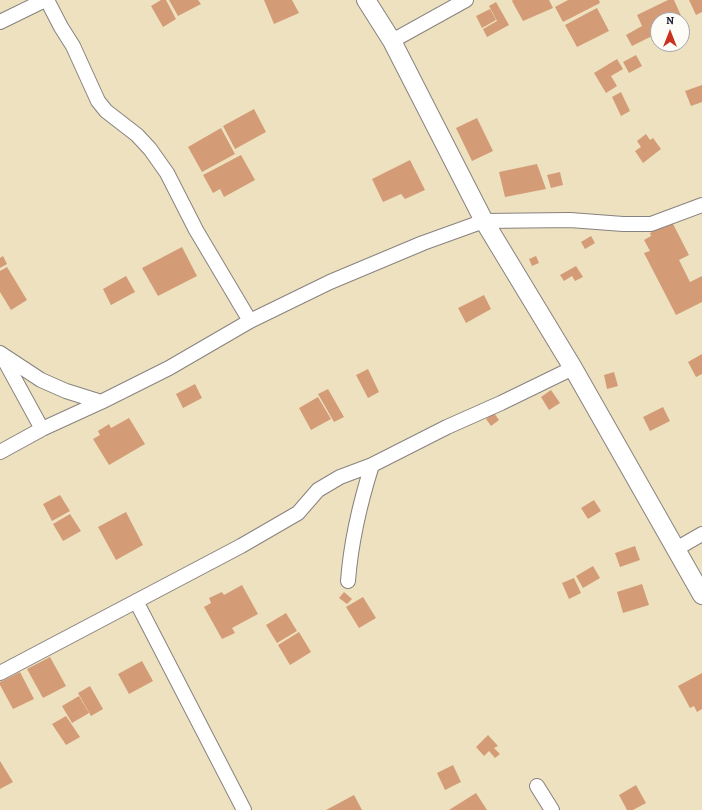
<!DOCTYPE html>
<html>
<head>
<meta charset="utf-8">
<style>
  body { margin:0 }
  #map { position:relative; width:702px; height:810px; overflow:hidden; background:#ede1c0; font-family:Alegreya,serif }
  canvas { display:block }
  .north { position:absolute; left:650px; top:12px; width:40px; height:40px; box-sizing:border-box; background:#fdfcf7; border:1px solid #a5a5ac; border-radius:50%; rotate:0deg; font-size:11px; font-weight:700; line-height:16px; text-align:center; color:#22223b }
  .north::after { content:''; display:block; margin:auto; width:14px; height:18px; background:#c8321e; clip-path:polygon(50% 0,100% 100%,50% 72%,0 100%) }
</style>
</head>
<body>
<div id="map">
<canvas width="702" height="810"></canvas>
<div class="north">N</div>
</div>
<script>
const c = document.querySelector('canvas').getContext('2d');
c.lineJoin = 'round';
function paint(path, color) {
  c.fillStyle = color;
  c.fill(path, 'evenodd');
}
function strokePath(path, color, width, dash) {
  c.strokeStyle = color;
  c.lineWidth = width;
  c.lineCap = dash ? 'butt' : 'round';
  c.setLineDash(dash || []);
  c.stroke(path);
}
paint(new Path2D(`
  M161,0H166L176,19L163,27L151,6Z
  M169,0H198L201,4L178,16Z
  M264,0H292L299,13L274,24Z
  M513,0H549L553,8L523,21L512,1Z
  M568,0H599L600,3L563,22L555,7Z
  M668,0H674L683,20H658V33L632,46L626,35L642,26L637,15Z
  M689,0H702V12L696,15Z
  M496,2L509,25L487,37L483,29L497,21L489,6Z
  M597,8L609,31L577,47L565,25Z
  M490,9L496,20L482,28L476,16Z
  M636,55L642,66L629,73L623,62Z
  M617,59L623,69L611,76L617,86L606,93L594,73Z
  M702,85V102L691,106L685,91Z
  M621,92L630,111L621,116L612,97Z
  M254,109L266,132L235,149L223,126Z
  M477,118L493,151L472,161L456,128Z
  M221,128L235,154L202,172L188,147Z
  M646,134L650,140L653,138L661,149L643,163L635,151L641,147L637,141Z
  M241,155L255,180L224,197L220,189L213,193L203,175Z
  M410,160L425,190L405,199L401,194L383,202L372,179Z
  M537,164L546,189L505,197L499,172Z
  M560,172L563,185L551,188L547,175Z
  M672,222L689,255L679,260L690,282L702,276V302L676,315L644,253L650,251L644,240L651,236L650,233Z
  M591,236L595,243L585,249L581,242Z
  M182,247L197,276L158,296L142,268Z
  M3,256L7,264L0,268V258Z
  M536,256L539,263L532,266L529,259Z
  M576,266L583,277L575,281L572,276L564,281L560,275Z
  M7,267L27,300L11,310L0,292V271Z
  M126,276L135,292L111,305L103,289Z
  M484,295L491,309L466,323L458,308Z
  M702,354V374L696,377L688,362Z
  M368,369L379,392L368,398L356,375Z
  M614,372L618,386L607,389L604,375Z
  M195,384L202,398L183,408L176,394Z
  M328,389L344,417L334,422L318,394Z
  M551,390L560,403L549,410L541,397Z
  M318,397L331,419L311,430L299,408Z
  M663,407L670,421L650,431L643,417Z
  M494,413L499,420L491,426L486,419Z
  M129,418L145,444L109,465L93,439L100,435L98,431L109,424L111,428Z
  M60,495L70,511L52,521L43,504Z
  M594,500L601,511L588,519L581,508Z
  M126,512L143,545L116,560L98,527Z
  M70,514L81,531L63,541L53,524Z
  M635,546L640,560L620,567L615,553Z
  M593,566L600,578L583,588L576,576Z
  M574,578L581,593L569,599L562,583Z
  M642,584L649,605L623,613L617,592Z
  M242,585L258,614L232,628L235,633L222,639L204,607L211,603L209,598L222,592L224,595Z
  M344,592L352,599L347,604L339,598Z
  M363,597L376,618L359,628L346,607Z
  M286,613L297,631L277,643L266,625Z
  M299,632L311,652L290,665L278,645Z
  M50,657L66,686L43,698L27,669Z
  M142,661L153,681L129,694L118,674Z
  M20,672L34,699L13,709L0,685V682Z
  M702,673V709L697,712L694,706L690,708L678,686Z
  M90,686L103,709L91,716L78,693Z
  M79,696L89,713L72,723L62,706Z
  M66,716L80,737L66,745L52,724Z
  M488,735L498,746L494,748L500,754L495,758L489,751L484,756L476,747Z
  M0,761L13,782L0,789Z
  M453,765L461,782L445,790L437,773Z
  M636,785L646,803L633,810H627L619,795Z
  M476,793L487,810H449Z
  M354,795L362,810H326Z`), '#d49c76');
const minor = new Path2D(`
  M47,0L61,27L73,46L98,101L106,111L137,135L150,149L167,173L196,230L250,321
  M0,22L45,0
  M392,41L466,0
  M0,353L41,380L66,391L101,402
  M1,354L42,429
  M0,452L42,429L101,402L169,368L250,321L330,282L423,243L484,221L570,220L623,224H651L702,205
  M676,549L702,534
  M348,581C351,541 360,503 372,465
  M136,601L244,810
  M0,673L241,546L298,513L318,490L340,477L372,465L447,427L501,403L573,368
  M537,786L552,810`);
const major = new Path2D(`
  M366,0L392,41L484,221L573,368L702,595`);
strokePath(minor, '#88827e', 16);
strokePath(major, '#88827e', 20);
strokePath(minor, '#fff', 14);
strokePath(major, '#fff', 18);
</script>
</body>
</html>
